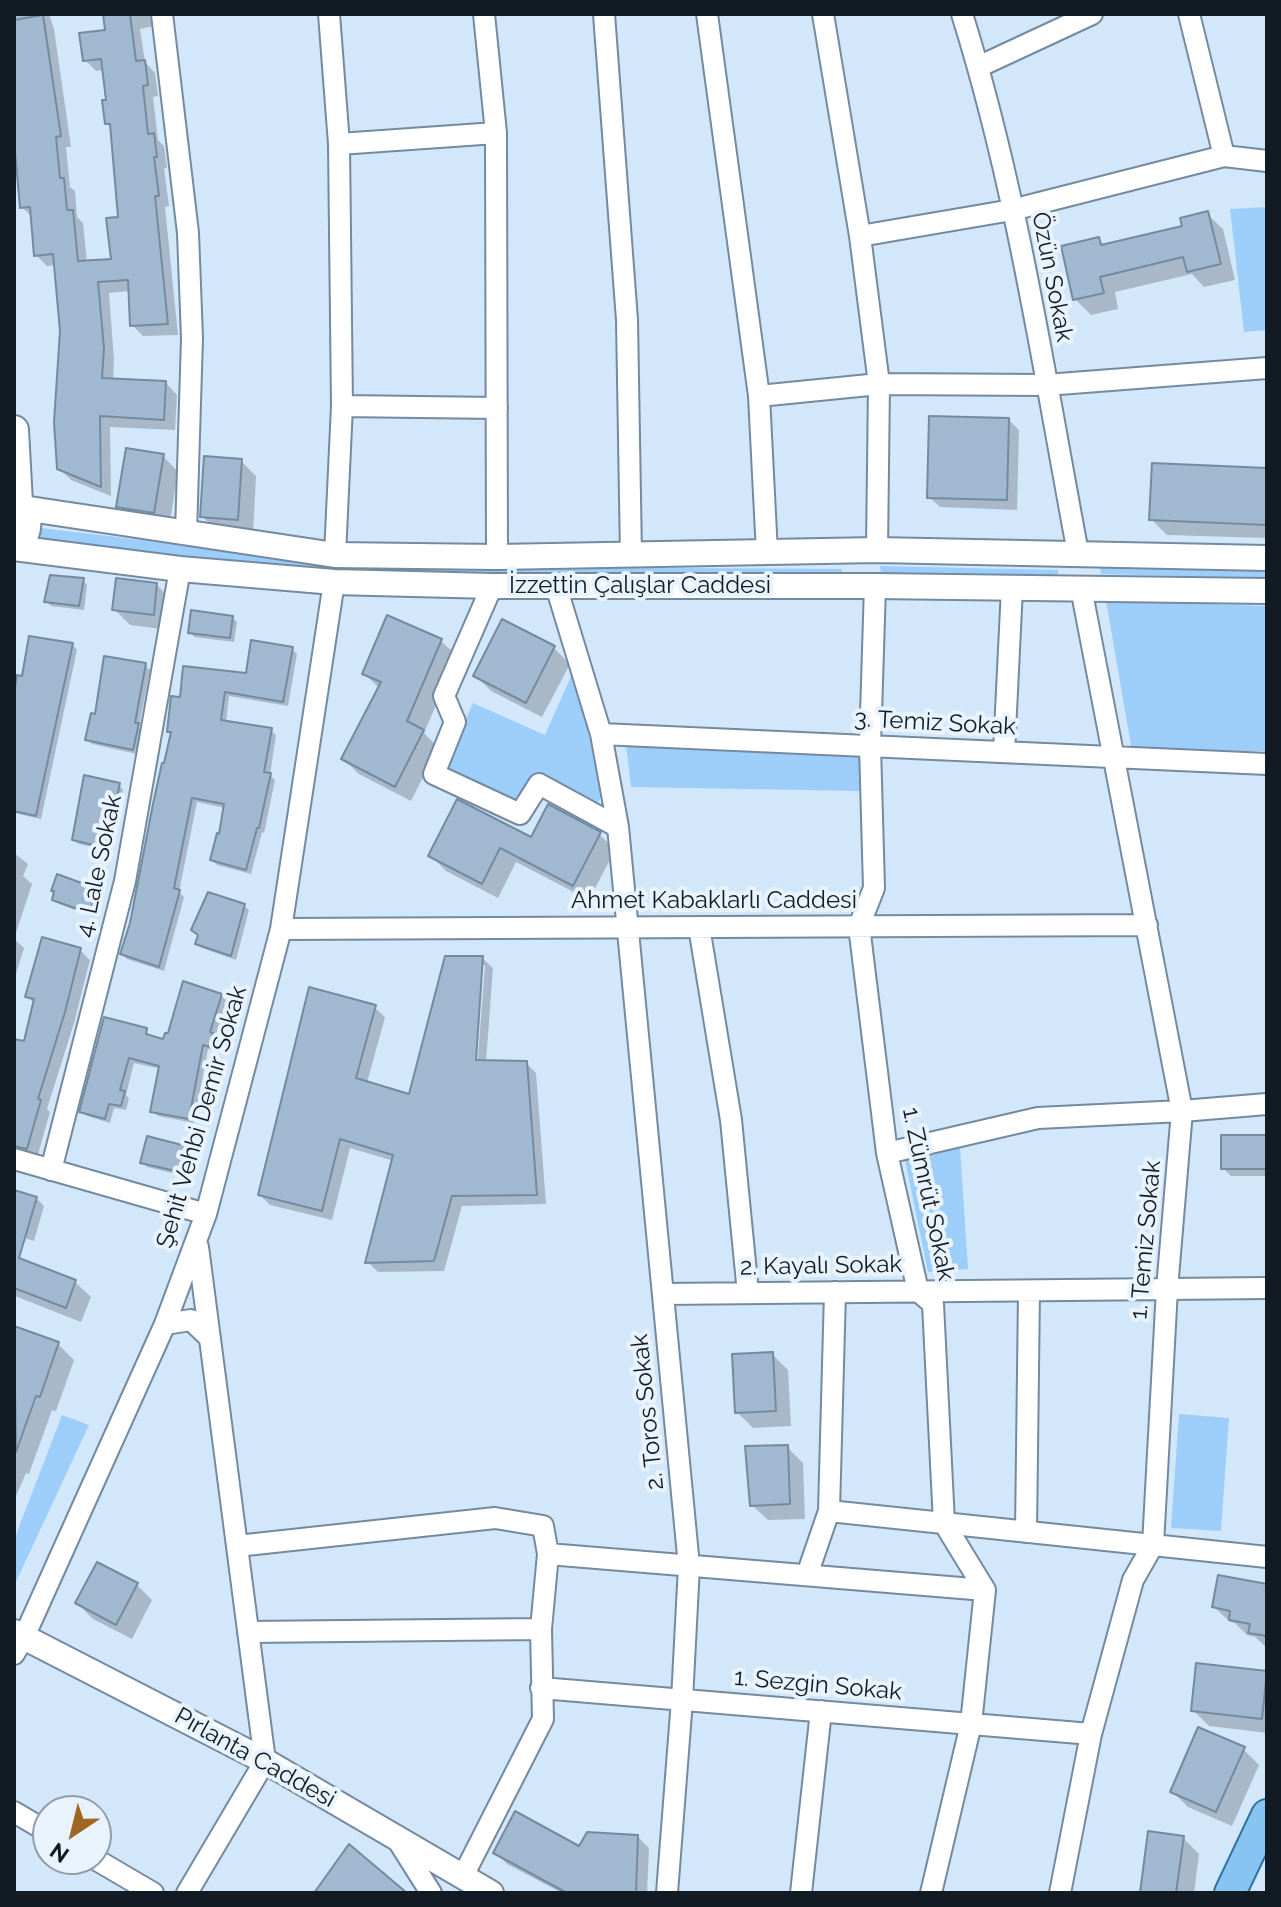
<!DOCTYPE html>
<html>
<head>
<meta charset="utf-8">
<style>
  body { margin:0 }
  #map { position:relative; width:1281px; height:1907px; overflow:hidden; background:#d3e7fa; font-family:Raleway,sans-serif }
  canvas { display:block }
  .frame { position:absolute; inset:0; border:16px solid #121b23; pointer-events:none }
  .north { position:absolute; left:32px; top:1795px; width:80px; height:80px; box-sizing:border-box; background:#e9f3fd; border:2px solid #939da6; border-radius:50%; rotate:215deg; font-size:22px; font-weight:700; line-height:32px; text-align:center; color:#121b23 }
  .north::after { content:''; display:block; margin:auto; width:28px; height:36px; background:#a06724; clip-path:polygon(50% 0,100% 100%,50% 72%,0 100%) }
</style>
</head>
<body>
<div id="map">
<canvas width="1281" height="1907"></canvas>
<div class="frame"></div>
<div class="north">N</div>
</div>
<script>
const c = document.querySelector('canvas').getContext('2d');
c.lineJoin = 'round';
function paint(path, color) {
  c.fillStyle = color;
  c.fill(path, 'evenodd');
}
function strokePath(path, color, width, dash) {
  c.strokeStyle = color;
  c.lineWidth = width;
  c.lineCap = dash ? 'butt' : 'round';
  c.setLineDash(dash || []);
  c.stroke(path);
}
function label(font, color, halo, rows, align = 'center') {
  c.font = font + ' Raleway,sans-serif';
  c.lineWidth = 8;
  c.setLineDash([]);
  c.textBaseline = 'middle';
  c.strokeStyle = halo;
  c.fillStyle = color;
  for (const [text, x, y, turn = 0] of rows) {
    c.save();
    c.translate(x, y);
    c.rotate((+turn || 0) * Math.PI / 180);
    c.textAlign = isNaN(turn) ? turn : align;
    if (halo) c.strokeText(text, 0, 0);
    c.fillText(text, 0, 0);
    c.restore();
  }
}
paint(new Path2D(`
  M1267,207V330L1244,332L1230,209Z
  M33,527L324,562L323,573L31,541Z
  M1100,565L1267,569V578L1101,574Z
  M357,566L842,569V578L358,577Z
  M880,566L1058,570V579L881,574Z
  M1106,601L1267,606V751H1132Z
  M572,674L604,791L596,807L534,774L519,802L514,804L451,774L445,767L473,703L545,735Z
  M626,744L862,748L861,791L631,787Z
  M960,1147L968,1269L928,1272L905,1160Z
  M1179,1414L1229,1418L1221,1531L1171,1528Z
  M62,1415L89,1425L14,1586V1540Z`), '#9dcefa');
paint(new Path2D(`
  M14,14H49L54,29L71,147H66L70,187L75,191L77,217L83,223L87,262L113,261L121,218L113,130L106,123L108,101L104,70L96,71L85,60L108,32L105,14H153L155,26L140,29L145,62L155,73L158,96L153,97L158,140L164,146L167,168H164L169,206L165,207L178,335L143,336L132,325L130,291L109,293L114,360L113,380L166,383L177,395L175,430L110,427L111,496L71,480L59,468L62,331L56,265L47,266L36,255L33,218L22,207L14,130Z
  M1207,214L1223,229L1235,280L1204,287L1192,274L1115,292L1118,309L1091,315L1075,299L1099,240L1105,246L1184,228Z
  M1009,420L1019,430L1017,510L940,507L929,497Z
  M163,456L178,472L169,527L134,522L118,506Z
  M241,461L256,476L253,535L218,532L202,516Z
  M1267,469V538L1167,535L1151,519Z
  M83,580L87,585L84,610L51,606L46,601Z
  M157,585L172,601L169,630L130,625L114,609Z
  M232,617L237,622L234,642L194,637L190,632Z
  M503,621L554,648L570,664L542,717L491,691L475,675Z
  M441,641L457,656L424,733L438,747L411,801L359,774L343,759L380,689L364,673Z
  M73,645L77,650L41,819L14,813V706L24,678Z
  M292,649L297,654L288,706L229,696L226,723L271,730L276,735L270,775L275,780L264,833L262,832L251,874L217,865L212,860L220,836L225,808L197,802L179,892L184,897L164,971L127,959L122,954L132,924L172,734L169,731L182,700L248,675Z
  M145,665L150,670L139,727L142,730L137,754L92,744L87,739L96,716Z
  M119,785L123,790L111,851L79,844L74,840Z
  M599,834L615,850L589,900L516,862L498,898L446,871L431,856L531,840Z
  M14,853L28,864L23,876L32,884L14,939Z
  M97,891L101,895L94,917L59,904L54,899L56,892Z
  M244,906L249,910L236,960L202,948L197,944Z
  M14,939L24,948L14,980Z
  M80,950L90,960L74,1023L47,1109L50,1112L37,1158L14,1152V1041L25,1044L35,1004L27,996Z
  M482,958L493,968L486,1062L526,1063L536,1073L546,1204L462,1206L444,1271L378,1272L368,1262L394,1161L350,1148L332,1220L270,1205L260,1195L374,1007L385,1017L367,1083L410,1096ZM481,965H485L477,1070H473Z
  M221,996L227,1001L215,1037L218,1040L215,1051L208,1049L194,1123L158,1116L153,1111L161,1069L134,1063L126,1095L129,1098L126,1110L114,1108L110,1123L87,1116L82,1111L146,1030L151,1038L165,1042Z
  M1267,1137V1176H1231L1223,1168Z
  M185,1147L190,1152L184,1176L147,1167L143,1162Z
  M14,1192L36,1198L44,1206L34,1241L14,1235Z
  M14,1258L75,1282L91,1297L81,1322L15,1296Z
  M14,1328L58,1344L74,1360L56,1411L52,1410L29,1474L26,1473L14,1501Z
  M772,1354L788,1370L791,1426L753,1428L737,1412Z
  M787,1447L803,1463L805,1519L768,1520L752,1505Z
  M137,1585L152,1600L132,1639L93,1619L77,1603Z
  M1267,1586V1648L1255,1637L1247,1635L1235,1623L1230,1622L1214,1607Z
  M1198,1665L1267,1673V1733L1209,1726L1193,1710Z
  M1243,1749L1259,1765L1232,1826L1188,1807L1172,1791Z
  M637,1836L649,1848L647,1893H562L507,1864L495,1852L580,1849Z
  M1183,1838L1199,1854L1194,1893H1142Z`), '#0003');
const building = new Path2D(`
  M103,14H130L136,61L145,60L148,85L143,86L148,134L154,133L157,157H154L159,196H155L168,324L130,326L128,280L98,282L104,348L102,378L166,381L164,420L100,416L101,487L57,469L54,422L60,331L53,254L34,256L30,207L20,208L14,140V20L43,15L61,136L56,137L60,178H64L67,210H73L78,261L111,259L106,218L118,217L110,124H105L102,100H106L101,59L83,61L79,33L105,30Z
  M1208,211L1221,264L1187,272L1183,257L1100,277L1104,293L1073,300L1061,246L1099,237L1101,245L1182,226L1180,218Z
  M929,416L1009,418L1007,500L927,498Z
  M126,448L164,454L154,513L116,507Z
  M204,456L242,459L238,520L200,517Z
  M1152,463L1267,468V525L1149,520Z
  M50,575L84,578L79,606L44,602Z
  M116,578L157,583L154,615L112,610Z
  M191,610L233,616L230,638L188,633Z
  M387,615L442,639L407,721L424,730L395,787L341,759L381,682L362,674Z
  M502,619L555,646L526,703L473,676Z
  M29,636L73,643L36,816L14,811V693L17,675L22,676Z
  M251,640L293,647L283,702L225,692L221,720L272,728L264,772L271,773L259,828H257L246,870L210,860L217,833L219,834L224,804L192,798L174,888L180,890L159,967L120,954L130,923L153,804L162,763H164L171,732H167L171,696L180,697L183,666L246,673Z
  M104,656L146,663L135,723H139L133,750L85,740L91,713L95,714Z
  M84,775L120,783L106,848L72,840Z
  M457,799L531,837L548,804L601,832L573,886L500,848L482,884L428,856Z
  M57,874L98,889L89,913L52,900L54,891H51Z
  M208,892L245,904L231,956L195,944L198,935L191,930Z
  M42,937L81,948L65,1012L38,1099L41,1100L27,1149L14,1146V1039L24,1041L34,999L25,997Z
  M445,956H483L476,1060L527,1061L537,1195L452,1196L434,1261L365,1263L393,1155L340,1139L322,1211L258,1195L309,987L376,1005L356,1078L409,1094Z
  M183,981L222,994L210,1032L213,1033L210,1047L203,1045L189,1119L150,1112L159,1066L129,1058L120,1090L125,1091L121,1106L109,1104L105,1119L79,1112L104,1017L147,1028L146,1034L163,1039L165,1033H168Z
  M1221,1135H1267V1169H1221Z
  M147,1136L186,1146L180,1172L140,1163Z
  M14,1190L37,1197L19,1258L76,1280L66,1308L14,1288Z
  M14,1326L59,1342L40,1397L36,1396L16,1452Z
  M773,1352L776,1411L735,1413L732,1354Z
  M788,1445L790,1504L750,1506L745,1446Z
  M97,1562L138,1583L116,1625L75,1603Z
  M1218,1575L1267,1584V1636L1248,1633L1250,1624L1229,1620L1230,1611L1212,1607Z
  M1196,1663L1267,1671L1262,1719L1191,1711Z
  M1198,1727L1245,1747L1216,1812L1170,1792Z
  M515,1811L579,1846L587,1832L638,1835L636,1893H567L493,1853Z
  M1148,1831L1184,1836L1176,1893H1140Z
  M349,1844L407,1893H314Z`);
paint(building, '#a1b9d0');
strokePath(building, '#738a9f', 2);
const minor = new Path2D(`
  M162,14L188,233L192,338L186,533
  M329,14L339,144L342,406L335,555
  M484,14L496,133L497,557
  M604,14L627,320L631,556
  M707,14L759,396L767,553
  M823,14L860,236L879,384L877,550
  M962,14C1017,189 1044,373 1078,553
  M1189,14L1224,156
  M978,67L1092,14
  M339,144L496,133
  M860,236L1012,210L1224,156L1267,161
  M759,396L879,384L1046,385L1267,368
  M342,406L497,408
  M492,586L444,696L455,722L434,774L520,814L539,784L618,827
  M556,586L601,734L618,827L689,1566L682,1700L667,1893
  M875,586L870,746L874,888L859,926L887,1153L918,1291L933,1304L944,1523L985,1590L971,1724L931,1893
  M601,734L1267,764
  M1004,752L1012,588
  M699,927L731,1120L748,1293
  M281,929L1147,925
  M887,1153L1038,1118L1182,1111L1267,1104
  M14,1159L206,1214
  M51,1170L125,881L180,569
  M663,1294L1267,1288
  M165,1324L191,1320L210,1338
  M829,1511L1267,1557
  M1026,1532L1029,1291
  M237,1546L495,1518L543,1526L548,1554L541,1629L543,1719L463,1876
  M548,1554L985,1590
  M807,1575L829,1511L835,1292
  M248,1632L541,1629
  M14,1654L24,1637L165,1324L206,1214L281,929L334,582
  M541,1688L1091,1734
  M14,1812L48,1832
  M397,1839L431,1893
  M95,1859L153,1893
  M187,1893L265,1761L198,1247
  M801,1893L821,1711
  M1060,1893L1091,1734L1133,1580L1153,1545L1167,1289L1182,1111L1081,588`);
const tertiary = new Path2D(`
  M23,508L335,555L497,557L877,550L1267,558
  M14,548L180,569L334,582L492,586H875L1267,591
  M14,1632L265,1761L491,1893`);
const secondary = new Path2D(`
  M14,430L18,503
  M14,500C30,513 31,533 14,546`);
const primary = new Path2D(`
  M1230,1893L1267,1815`);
strokePath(minor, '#738aa0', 24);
strokePath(tertiary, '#738aa0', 28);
strokePath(secondary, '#738aa0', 32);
strokePath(primary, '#2b6fa4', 34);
strokePath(minor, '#fff', 20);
strokePath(tertiary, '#fff', 24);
strokePath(secondary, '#fff', 28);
strokePath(primary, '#88c4f2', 30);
label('24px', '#121b23', '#e9f3fd', [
  ["Özün Sokak",1052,277,79],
  ["İzzettin Çalışlar Caddesi",640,586],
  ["3. Temiz Sokak",935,723,3],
  ["4. Lale Sokak",99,866,-78],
  ["Ahmet Kabaklarlı Caddesi",714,901],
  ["Şehit Vehbi Demir Sokak",202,1117,-74],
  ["1. Zümrüt Sokak",928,1194,78],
  ["1. Temiz Sokak",1146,1240,-85],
  ["2. Kayalı Sokak",821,1266,-1],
  ["2. Toros Sokak",648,1412,-96],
  ["1. Sezgin Sokak",818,1685,5],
  ["Pırlanta Caddesi",255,1758,29]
]);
</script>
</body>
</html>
